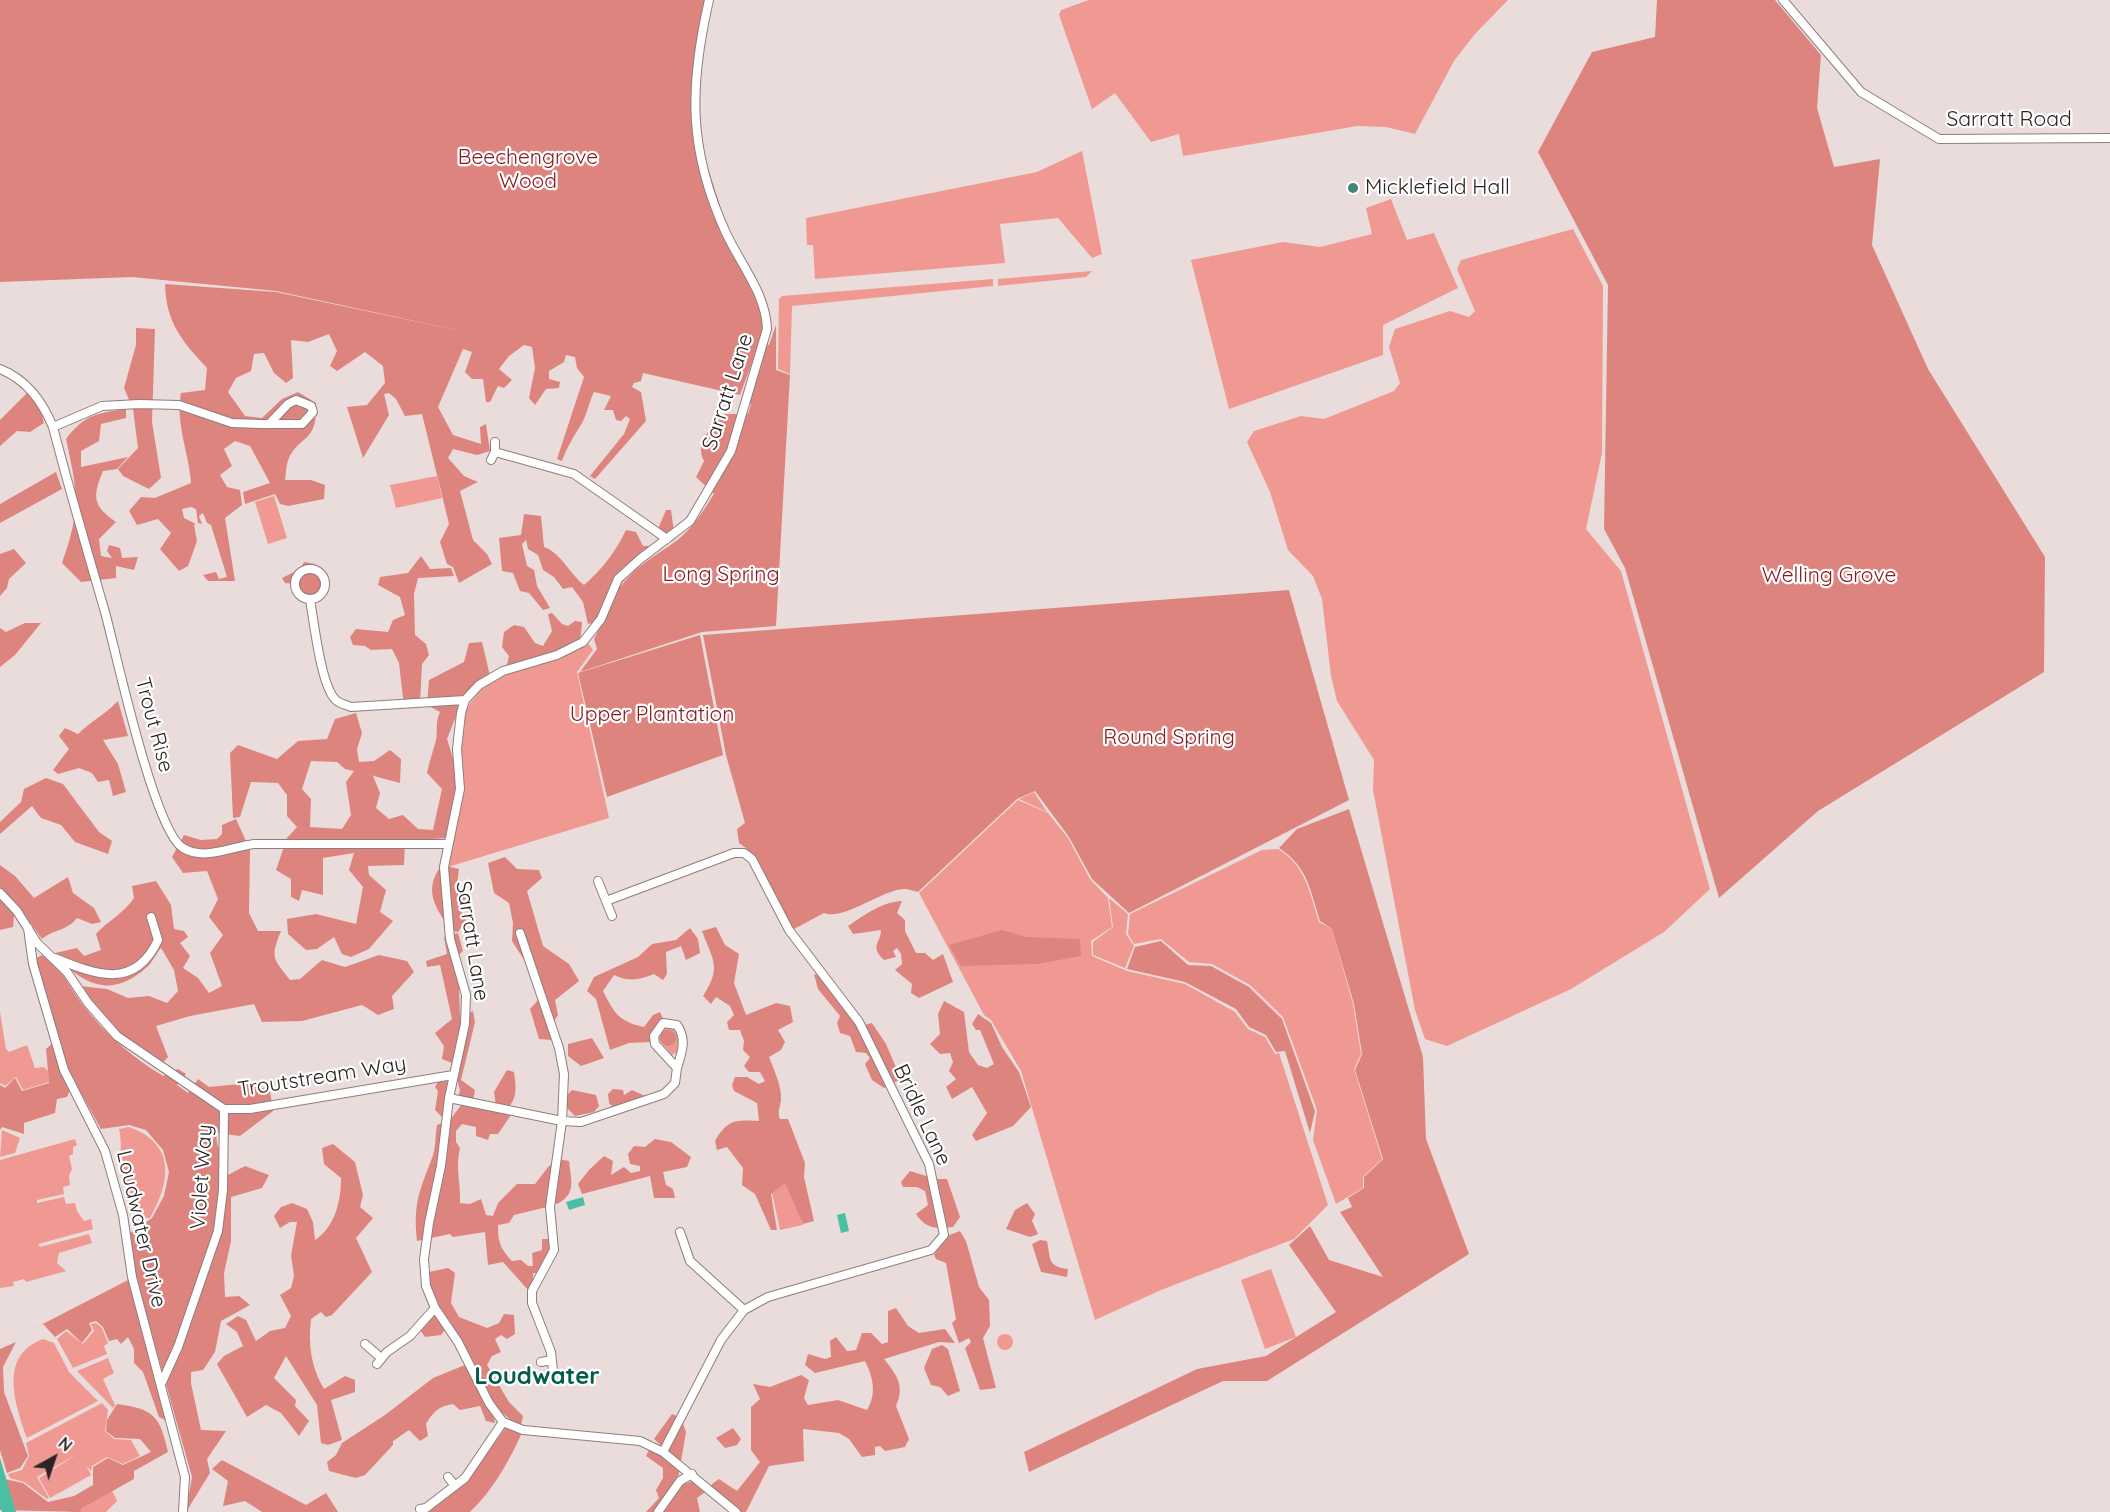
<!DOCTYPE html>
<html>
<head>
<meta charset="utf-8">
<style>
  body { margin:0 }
  #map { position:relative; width:2110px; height:1512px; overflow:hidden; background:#eadcda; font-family:Quicksand,sans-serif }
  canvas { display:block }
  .north { position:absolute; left:24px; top:1428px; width:60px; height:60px; -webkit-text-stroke:4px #fff; paint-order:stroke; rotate:40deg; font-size:16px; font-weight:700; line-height:24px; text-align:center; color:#2a2524 }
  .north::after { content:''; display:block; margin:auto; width:21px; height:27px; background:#2a2524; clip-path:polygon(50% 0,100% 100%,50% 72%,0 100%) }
</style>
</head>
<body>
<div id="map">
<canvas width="2110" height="1512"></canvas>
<div class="north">N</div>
</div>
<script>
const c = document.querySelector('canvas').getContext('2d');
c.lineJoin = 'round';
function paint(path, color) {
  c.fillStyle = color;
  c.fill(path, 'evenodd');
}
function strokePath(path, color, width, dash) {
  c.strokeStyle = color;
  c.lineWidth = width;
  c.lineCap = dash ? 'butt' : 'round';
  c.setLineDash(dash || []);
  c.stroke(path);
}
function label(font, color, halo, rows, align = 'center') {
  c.font = font + ' Quicksand,sans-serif';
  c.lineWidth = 4.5;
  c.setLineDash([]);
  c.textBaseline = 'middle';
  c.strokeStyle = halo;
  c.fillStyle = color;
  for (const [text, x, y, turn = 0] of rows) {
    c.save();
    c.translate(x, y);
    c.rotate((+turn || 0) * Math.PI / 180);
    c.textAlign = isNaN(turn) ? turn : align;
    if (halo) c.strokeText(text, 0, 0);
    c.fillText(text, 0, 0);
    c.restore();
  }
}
paint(new Path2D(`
  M1089,0H1508L1475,34L1454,61L1415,134L1386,127L1357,126L1183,156L1179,134L1151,142L1115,93L1092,109L1059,15L1061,10Z
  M1082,151L1102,254L1092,258L1058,218L1000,224L1005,263L815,279L813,245H807L806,218L1037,172Z
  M1391,199L1407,240L1434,233L1458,288L1383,325V355L1229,409L1191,260L1283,242L1320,247L1372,234L1366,208Z
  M1573,229L1603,286L1602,453L1586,529L1621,571L1710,889L1664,932L1571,989L1447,1046L1425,1039L1415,1010L1373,790L1374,760L1337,701L1331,676L1322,599L1313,576L1288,550L1270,492L1247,442L1254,431L1301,416L1324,419L1394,391L1400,383L1389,347L1395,329L1450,311L1469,317L1475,311L1457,269L1461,260Z
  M1092,271L1086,277L998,286V279Z
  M993,279V286L792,306L790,374L778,369L779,299L782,296Z
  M437,476L442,498L396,508L390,485Z
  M274,496L287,538L268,544L255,502Z
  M588,643L593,650L577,672L609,818L448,867L463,789L461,749L464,715L470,703L483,688L504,674L559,659Z
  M1034,792L1047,812L1019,799Z
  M1018,800L1048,813L1068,838L1090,879L1108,898L1112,927L1091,941L1092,956L1127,971L1185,984L1235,1012L1248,1029L1265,1037L1275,1054L1279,1053L1328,1205L1294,1239L1161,1290L1095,1320L1021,1071L991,1020L984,1015L919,893Z
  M1278,849C1306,866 1310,893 1319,922L1332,929L1353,1004L1361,1054L1354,1069L1382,1159L1363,1177V1188L1336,1204L1313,1140L1317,1110L1283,1017L1250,985L1212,964L1189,962L1161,939L1134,944L1128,934L1130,914L1262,850Z
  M1109,898L1128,914L1126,934L1134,946L1125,968L1093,955V942L1113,927Z
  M0,1012L6,1049L9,1052L27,1045L35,1068L44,1067L48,1071L49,1082L23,1090L16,1077L5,1086L0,1083Z
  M672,1027L679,1037L677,1052L672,1055L658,1038L664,1028Z
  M129,1127C176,1144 171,1181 150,1218H143C130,1202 124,1183 121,1162C120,1150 122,1141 119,1129Z
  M2,1130L20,1138L15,1153L0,1157Z
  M75,1139L77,1145L73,1147V1154L69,1156L72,1169L69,1176L70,1185L63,1187L64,1194L37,1200V1203L64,1197L66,1204L75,1203L77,1211L84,1221L91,1219L93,1229L38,1244L40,1247L89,1234L92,1243L59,1253L57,1263L66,1271L26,1282L24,1279L13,1282L14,1286L0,1288V1160Z
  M792,1180L803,1225L780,1230L770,1184Z
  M1271,1269L1296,1337L1265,1349L1241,1280Z
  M96,1323L102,1328L108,1343L104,1346L107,1354L73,1368L57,1339L66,1331L83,1344L94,1331L91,1324Z
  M997 1342a8 8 0 1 1 16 0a8 8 0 1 1-16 0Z
  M43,1339L54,1343L69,1372L98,1401L27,1438C13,1399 0,1355 43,1339Z
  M108,1358L114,1373L103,1379L115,1405L113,1408L77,1371Z
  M102,1403L108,1410L105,1431L114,1439L131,1440L140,1456L123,1464L107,1457L92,1466L91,1471L86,1465L91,1475L50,1498L39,1478L79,1453L37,1477L49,1498L47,1499L24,1482L10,1478L8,1474L22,1470L29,1456L26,1443Z
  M111,1488L117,1501L106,1512H70Z`), '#f09993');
paint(new Path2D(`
  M0,0H712L694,69L692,118L730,237L762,310L764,328L759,343L769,345L776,325V370L790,375L776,626L702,632L580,672L597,649L594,639L611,605L603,621L588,624L583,602L572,587L563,589L554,577L543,570L538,555L528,549L526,540L522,544L527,566L534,570L537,586L550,608L543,610L529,593L520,591L513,573L502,571L499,538L521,535L524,514L541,516L544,547C561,553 569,573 584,585C602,569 615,553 626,530L636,532L643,546H654L662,540L658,529L666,510H671L675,539C655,551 638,564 622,583L621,586C635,567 653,557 672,544C691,531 702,513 714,494L696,477L704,461C694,443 712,426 725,414H748L751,404L742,396L757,349L740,395L643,373L641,381L634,383L632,387L641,392L646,421L595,479L590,476L624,434L630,419L626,416L621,421L616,420L613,410H604L611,396L594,392C589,402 587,414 582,423C574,436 567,447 562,461L557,459L584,377L577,368L575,357L566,355L564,362L549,371V379L560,382L559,388L546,389L535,405L529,398L535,368L532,347L524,345L509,356L499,369L512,380L504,388L498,386L490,402H486L483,379H472L465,372L472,352L463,349L438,407L453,435L481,444L480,427L486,424L490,451L477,455L453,449L448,458L464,476L478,482L460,491L473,540L487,554L492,564L459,583L453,567L447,564L440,542L449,524L422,414L405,416L396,399L389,393L384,394L389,415L363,458L347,407L367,405L385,383L383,366L365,352L337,371L330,366L337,351L329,334L308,342L291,340L293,378L286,383L274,373L264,353L254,354L251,371L236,378L228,392L245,416L262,418L282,399L298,392L316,403C318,445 298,434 288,461C286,466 286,474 285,480H311L325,485L324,499L288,506L280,504L275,494L245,504L243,492L270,483L250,446L235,441L224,449L232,466L220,475L227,487L240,490L242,505L225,518L235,581H208L203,575L216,572L219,579L227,577L211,525L207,523L203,513L199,516L202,524L198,523L196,509L191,507L182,509L184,518L196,524L194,525L197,541L188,566L179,571L160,549L171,533L158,519L137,525L129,511L141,497L155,498L191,483C189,453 175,422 181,393L205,390L207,368C182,341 166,323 165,284L276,292L475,334L276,291L132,277L0,282Z
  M1657,0H1775L1821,55L1817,108L1834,167L1880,159L1872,245L1928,369L2045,557L2044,672L1818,811L1719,898L1625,568L1604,529L1608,285L1538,152L1592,52L1655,37Z
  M136,328L155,329L152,422L161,478L149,489L123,476L118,469L138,448L133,409L124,388L136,345Z
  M28,392L40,408L44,423L30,432L17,431L0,446V420Z
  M126,409V418L101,424L99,441L81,451V467L128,457L117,469L103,471C92,497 93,506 116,522L99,539L101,556L112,558L107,551L109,545L120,548L122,558L138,557L134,570L116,566V578L81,582L62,563C81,509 78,494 66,439C84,415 97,413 126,409Z
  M56,472L62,489L0,523V504Z
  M14,549L26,563L9,579L7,588L0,596V554Z
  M421,556L430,569L451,568L454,576L418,578L414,594L415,635L426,644L429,655L422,664L420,705L404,706L399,663L392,649L371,650L365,646L353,645L350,637L356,629L388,632L393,620L405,615L400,597L378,585L380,577L408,573Z
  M304,562L315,564L322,586L319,592L306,597L299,593L296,584L285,583L282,578L300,569Z
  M1289,590L1349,800L1129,913L1092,879L1069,837L1035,791L1017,799L918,892C914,891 908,889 904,889C881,890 844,921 824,913L794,929L790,927L782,912L781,906L766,893L767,878L761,866H754L745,857L746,848L739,843L737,829L745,823L726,755L703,635Z
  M552,613L562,624L568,626L575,621L582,622L580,645L505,673L509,656L502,647L504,632L514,625L524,627L535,643L543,646L552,631L548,614Z
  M25,623H41L15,655L0,667V628L6,632Z
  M700,635L723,755L607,797L578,673Z
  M482,642L490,676L460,706L447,739L455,765L456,789L446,838L405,841L404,865L368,866L369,875L386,890L380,912L393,921L369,949L351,957L342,954L334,937L317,949L306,950L288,934L287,919L316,914L356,924L363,887L349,870L354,853L323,858V895L302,890L299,901L291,897V879L276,870L287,838L297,827L287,816V795L278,783L251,782L240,817L233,818L230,753L238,745L277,759L298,741L327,739L335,719L356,713L362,733L357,749L359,762L374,761L390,750L401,759L400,783L355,771L373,776L380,793L376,808L389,819L403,815L418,829L433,830L442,789L427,773C429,762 433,752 436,740C438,730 435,722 440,712L427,705L429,680L464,662L469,643ZM311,761L337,762L345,769L354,771L346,782L351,815L342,829L310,827L311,799L302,789Z
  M118,701L128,736L103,740L118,764L126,792L113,796L109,780L98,782L92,773L79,768L58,774L53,770L69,749L59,736L65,728L78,734C91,721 106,714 118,701Z
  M46,778L63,784L99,832L112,841L108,854L75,842L61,825L41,818L32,806L0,834V822L21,802L24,789Z
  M1349,809L1423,1057L1426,1139L1469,1254L1267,1381H1223L1029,1472L1024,1452L1197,1369L1266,1356L1336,1312L1289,1245L1310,1226L1329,1260L1383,1277L1340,1212L1352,1207L1348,1198L1364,1188V1177L1383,1159L1355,1070L1362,1054L1354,1004L1332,929L1320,921C1310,890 1308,867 1279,848L1297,829Z
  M236,819L250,850L249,913L258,931H281C270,958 273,958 290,980L300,979L322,960L345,967L379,955L407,961L414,972L392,996L394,1009L378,1015L362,1005L302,1021L262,1022L254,1004L190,1016L156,1026L168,1057L161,1065L119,1033L80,986L107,989L128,998L149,996L167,1003L178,991L174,970L161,948C156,953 153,962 147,967C112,999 82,986 55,953L77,948L84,956L101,950L96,934C109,920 124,913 134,898L132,886L156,881L171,905L174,929L184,931L188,937L180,943L190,956L183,968L198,978L209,993L222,986L210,953L223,935L209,917L218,899L207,871L183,873L172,857L184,835L201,840L217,839L222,834V825Z
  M505,857L517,869L539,870L542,878L527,891L543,946L569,964L579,981L555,1000L558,1015L550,1028L552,1040L539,1039L530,1009L539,999L526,963L512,941L513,923L509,903L494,893L488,863Z
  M0,865L15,876L34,898L68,877L73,893L94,908L101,922L92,924L77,918C67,931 54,929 42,939L21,910L8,898L14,916L13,927L0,930Z
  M442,865L459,869L456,893L467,897L459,908L466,920L458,932L451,931C436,908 422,890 442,865Z
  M902,901L897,913L905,920V931L916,953H925L933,960L943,954L953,982L919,998L911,993L912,984L895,970L902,964L901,954L897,948L893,951L896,957L884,960C869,946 881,943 881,930L853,934L848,926C865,915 881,902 902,901Z
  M716,927L725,945L739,954L734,983L746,1015L776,1003L790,1006L793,1022L778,1030L785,1042L781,1050L769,1057C774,1070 782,1086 781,1100C780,1108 777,1111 780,1119H788L805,1163L804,1177L814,1221L803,1224L785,1183L771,1194L777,1230H771L755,1194L742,1185L743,1168L727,1147L717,1150L715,1141C728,1119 735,1120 759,1121L757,1103L734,1091L732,1085L735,1077H747L759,1084L765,1081L760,1072H749L744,1066L750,1057L743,1050L744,1041L740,1030H729L727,1022L734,1015L730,1006L716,997L711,1004L703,996C722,967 713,961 702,931Z
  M690,928L698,939L700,953L686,960L681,946L666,952L667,974L663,980L654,974C639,980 629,982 614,975L603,991C615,1014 618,1021 644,1027L653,1015L660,1012L664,1021L658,1030L651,1034V1042L629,1043L610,1050L596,999L587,991L594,977L638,957L652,944L676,940Z
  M1002,930L1026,937L1080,939L1081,956L1037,964L961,966L949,945Z
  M458,933L463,951L453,960L459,987L460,1018L473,1011L475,1022L461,1080L475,1090L473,1101L458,1098L460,1090L452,1063L442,1059L444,1046L435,1033L452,1019L440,965L427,967L426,961L447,954L444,937Z
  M1161,941L1188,965L1211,966L1249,987L1282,1019L1315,1111L1310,1133L1285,1051L1276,1052L1266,1035L1249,1027L1236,1009L1185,982L1127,969L1135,947Z
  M42,955C61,966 70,988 83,1005C105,1034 132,1057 163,1076L178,1069L186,1074L177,1085L188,1093L198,1079L209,1087L250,1083L270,1091L273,1111L240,1136L216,1133L217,1143L228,1175L245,1166L269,1175L262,1188L231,1197V1241L224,1273L225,1297L239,1296L250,1305L221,1321L215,1352L203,1370L191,1372V1383L201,1430L226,1431L207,1459L210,1473L186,1512L192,1477L135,1274L126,1236L152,1218L164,1196L169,1172L163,1150L146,1130L129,1125L101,1129L67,1068L36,964L37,958Z
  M814,974L828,978L841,995L857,1027L872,1023L886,1044L901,1079L884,1088L872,1080L865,1064L870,1058L866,1053L856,1052L850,1036L840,1033L837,1023L840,1016L818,989Z
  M944,1001L964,1012L969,1052L978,1065L987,1068L994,1064L980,1030H976L972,1024L978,1014L991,1023L1002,1047L1019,1072L1031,1107L1013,1126L976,1141L972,1135L987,1113L972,1087L952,1099L946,1087L956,1079L949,1071L953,1062L950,1053L940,1054L930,1044L940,1034L938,1014Z
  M660 1038a8 8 0 1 1 16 0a8 8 0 1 1-16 0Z
  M592,1038L604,1058L581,1066L568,1056V1044Z
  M54,1042L71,1087L67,1097L57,1099L55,1113L24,1123V1134L2,1127L0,1130V1085L5,1088L15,1078L22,1091L49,1083L46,1049Z
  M507,1070L514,1072C516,1087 518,1098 507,1109L496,1106L494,1092Z
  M439,1080L446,1081L450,1086L444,1119L435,1110L438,1091L435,1087Z
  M613,1089L623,1090L624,1095L632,1090L645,1096L615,1109L609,1103L608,1094Z
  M572,1090L596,1095L599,1106L594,1112L575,1116L567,1108V1095Z
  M461,1105L511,1115L498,1134H490L488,1140L476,1136V1127L462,1124L456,1131V1142L460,1148C455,1167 461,1183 460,1203L470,1204L481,1199L486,1215L493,1216L498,1203L517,1184H535L548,1167L559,1159L569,1161C571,1180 577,1194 557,1204L548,1200L547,1207L514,1215L509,1223L498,1225C498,1242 500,1248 512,1261L521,1260L528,1266H533L532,1253L542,1250V1239H551V1250L539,1274L533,1273V1284L529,1291L503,1262L488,1265L485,1232L453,1237L450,1234L417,1241C413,1204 419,1192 432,1158C436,1149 435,1135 437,1125L450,1120Z
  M655,1139L671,1142L691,1157L687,1167L663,1172L666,1185L673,1189L675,1198H654L650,1176L582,1194L578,1184L589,1170L604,1156L613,1161L611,1175L624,1167L631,1173L640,1171V1166L630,1164L628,1154L634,1146L645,1147Z
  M333,1144L355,1162L363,1195L360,1207L373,1218L356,1238L372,1272L332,1315L326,1317L321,1312L311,1319C308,1345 311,1367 324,1389L345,1376L355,1380V1392L331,1400L342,1440L328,1445L321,1443L317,1405L286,1356L274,1378L296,1400L295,1406L309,1421L299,1436L281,1413L266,1405L247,1417L217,1364L224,1356L243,1346L237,1332L226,1324L238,1316L246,1320L256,1341L270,1331L285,1328L291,1316L280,1295L291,1288L294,1276L291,1256L297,1222H290L280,1228L274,1216L281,1207L292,1203L307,1209L313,1222L315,1240C335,1227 341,1201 341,1178L324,1164L322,1148Z
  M910,1171L936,1179H947L960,1217L953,1227C936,1229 926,1229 916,1214L928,1205L925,1191L917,1187H903L901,1182Z
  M1027,1203L1035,1214L1032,1221L1038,1234L1030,1237L1006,1229L1015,1210Z
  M960,1231L966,1241L979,1287L989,1300L990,1326L983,1338L996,1388L980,1390L965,1348L971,1342L969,1338L959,1343L952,1323L956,1319L946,1263L936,1259L934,1255L947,1236Z
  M1040,1240L1047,1241C1051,1260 1047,1266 1068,1269L1067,1277L1041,1272L1032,1244Z
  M448,1268L455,1273L451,1303L459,1317L487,1328L499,1323L504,1314L514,1315L515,1334L507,1339L501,1335L495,1339L501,1352L492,1356L487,1365L509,1402L523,1416L521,1425L512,1421L495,1407L492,1411L495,1423L486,1421L480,1406L460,1410L453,1404C439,1406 433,1412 426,1424L428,1436L420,1441L409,1430L393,1441V1445L365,1475L356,1478L329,1471L327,1462L336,1455L342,1443L385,1415L433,1378L465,1365L476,1386H483L448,1326L441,1335L425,1337L421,1331L434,1315L428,1284L429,1272Z
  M130,1279L175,1425L159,1417L143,1372L134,1363V1349L128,1337L121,1344L117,1339L109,1341L103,1327L96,1321L89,1323L92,1330L82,1343L67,1329L55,1337L43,1324L0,1346Z
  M896,1308L908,1326L919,1333L945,1329L955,1343L939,1342L884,1359C897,1375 905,1386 896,1406L909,1439L905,1447L885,1451L880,1446L875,1447V1455L862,1457L849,1439L839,1433L803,1429L804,1461L769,1466L746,1512H732L710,1491L712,1484L719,1479L737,1491L760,1462L751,1450V1407L760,1399L753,1384L770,1387L801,1375L809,1380L804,1398L808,1405L838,1400L867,1410C877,1394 873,1377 865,1361L815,1373L805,1365L808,1354L825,1359L831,1357L830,1341L836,1337L847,1351L856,1350L862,1333H871L882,1344L888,1342V1311Z
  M16,1342L3,1367L4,1392L28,1456L20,1468L7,1473L0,1450V1349Z
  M942,1345L948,1349L960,1391L948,1396L940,1387L931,1385L924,1368L932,1349Z
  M117,1404C154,1409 160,1416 168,1452L134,1471V1479L82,1508L80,1512L0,1510V1478L23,1483L48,1502L74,1496L93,1485V1467L108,1458L123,1465L151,1452L140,1439L115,1438L106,1431L107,1420Z
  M672,1414L681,1418L686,1432L678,1479L684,1484L695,1480L708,1490L697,1498L700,1512H646L659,1498L656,1490L663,1478V1468L646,1456L649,1450L661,1454L667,1451L654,1439Z
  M506,1427L521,1435C508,1463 493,1490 470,1512H427L465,1482Z
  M733,1428L741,1439L737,1445L725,1448L716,1438Z
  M222,1460L306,1505L326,1493L338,1512H262L245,1501L223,1506L228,1481L212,1469Z`), '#de847f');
paint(new Path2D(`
  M583,1197L585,1205L569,1210L566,1202Z
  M845,1213L849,1231L841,1233L837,1215Z
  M0,1458L16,1512H2L0,1507Z`), '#4bbfa4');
const street = new Path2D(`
  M709,0C689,87 688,150 726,233C741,265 766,294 767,329L731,451L690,521L640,559L618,579L601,619L583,642L557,655L503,671L479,685L465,700L461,713L457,749L460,789L444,867L450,939L466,995L465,1024L449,1098L441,1166L429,1223L424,1259L426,1286L435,1308L458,1342L489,1403L503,1422L523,1430L640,1441L663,1452L736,1512
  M1783,0L1861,92L1939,139L2110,138
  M0,369C27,380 42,401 53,427C69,489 87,550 105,612C116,652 154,831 183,848C205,861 230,847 254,844H447
  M53,427L102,406L139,404L179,405L232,423L261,424H302L313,412L311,406L296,400L288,404L269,424
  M495,452L574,474L667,539
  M491,460L495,452V442
  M295 584a15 15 0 1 1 30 0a15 15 0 1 1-30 0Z
  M310,600C314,621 321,689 337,701C341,704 347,705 351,707L465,700
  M598,881L612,916
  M0,893L17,911L37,943L67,972L88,1003L117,1036L224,1109H250L453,1075
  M606,901L734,853H744L752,859L789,930L859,1022L929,1164L944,1235L931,1250L768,1297L744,1310L721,1340L663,1452
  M28,928L33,964L64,1070L105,1151L123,1215L132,1277L185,1477L183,1512
  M520,933L559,1048L564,1074L562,1121L550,1207L554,1250L532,1291V1303L551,1352L553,1371
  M55,958C96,975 135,990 158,940L151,917
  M449,1098L562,1121L581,1122L664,1094L675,1083L677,1068L655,1044L654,1036L663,1023L677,1025C687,1039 682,1052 677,1068
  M680,1232L690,1261L744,1310
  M365,1344L381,1358
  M541,1362L552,1360
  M377,1364L387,1352L410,1336L435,1308
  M162,1382L178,1347L218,1231L223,1190L224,1109
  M448,1477L455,1486
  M420,1509L426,1508L465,1478L503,1422
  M658,1512L680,1481L692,1474`);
strokePath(street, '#8c7f7e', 10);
strokePath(street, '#fff', 8);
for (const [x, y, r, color] of [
  [1353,188,6,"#448574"]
]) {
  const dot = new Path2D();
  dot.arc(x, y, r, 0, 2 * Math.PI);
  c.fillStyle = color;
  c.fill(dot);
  strokePath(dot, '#fff', 2);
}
label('21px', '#2a2524', '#fff', [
  ["Sarratt Road",2009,120],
  ["Sarratt Lane",728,392,-72],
  ["Trout Rise",154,725,75],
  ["Sarratt Lane",472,941,81],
  ["Troutstream Way",322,1077,-9],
  ["Bridle Lane",922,1115,65],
  ["Violet Way",202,1177,-86],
  ["Loudwater Drive",141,1229,77]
]);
label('21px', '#871c22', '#fff', [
  ["Beechengrove",528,158],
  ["Wood",528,182],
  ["Long Spring",721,575],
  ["Welling Grove",1829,576],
  ["Upper Plantation",652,715],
  ["Round Spring",1169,738]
]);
label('21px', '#2a2524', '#fff', [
  ["Micklefield Hall",1365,188]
], 'left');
label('bold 24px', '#025d4d', '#fff', [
  ["Loudwater",537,1377]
]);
</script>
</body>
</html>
